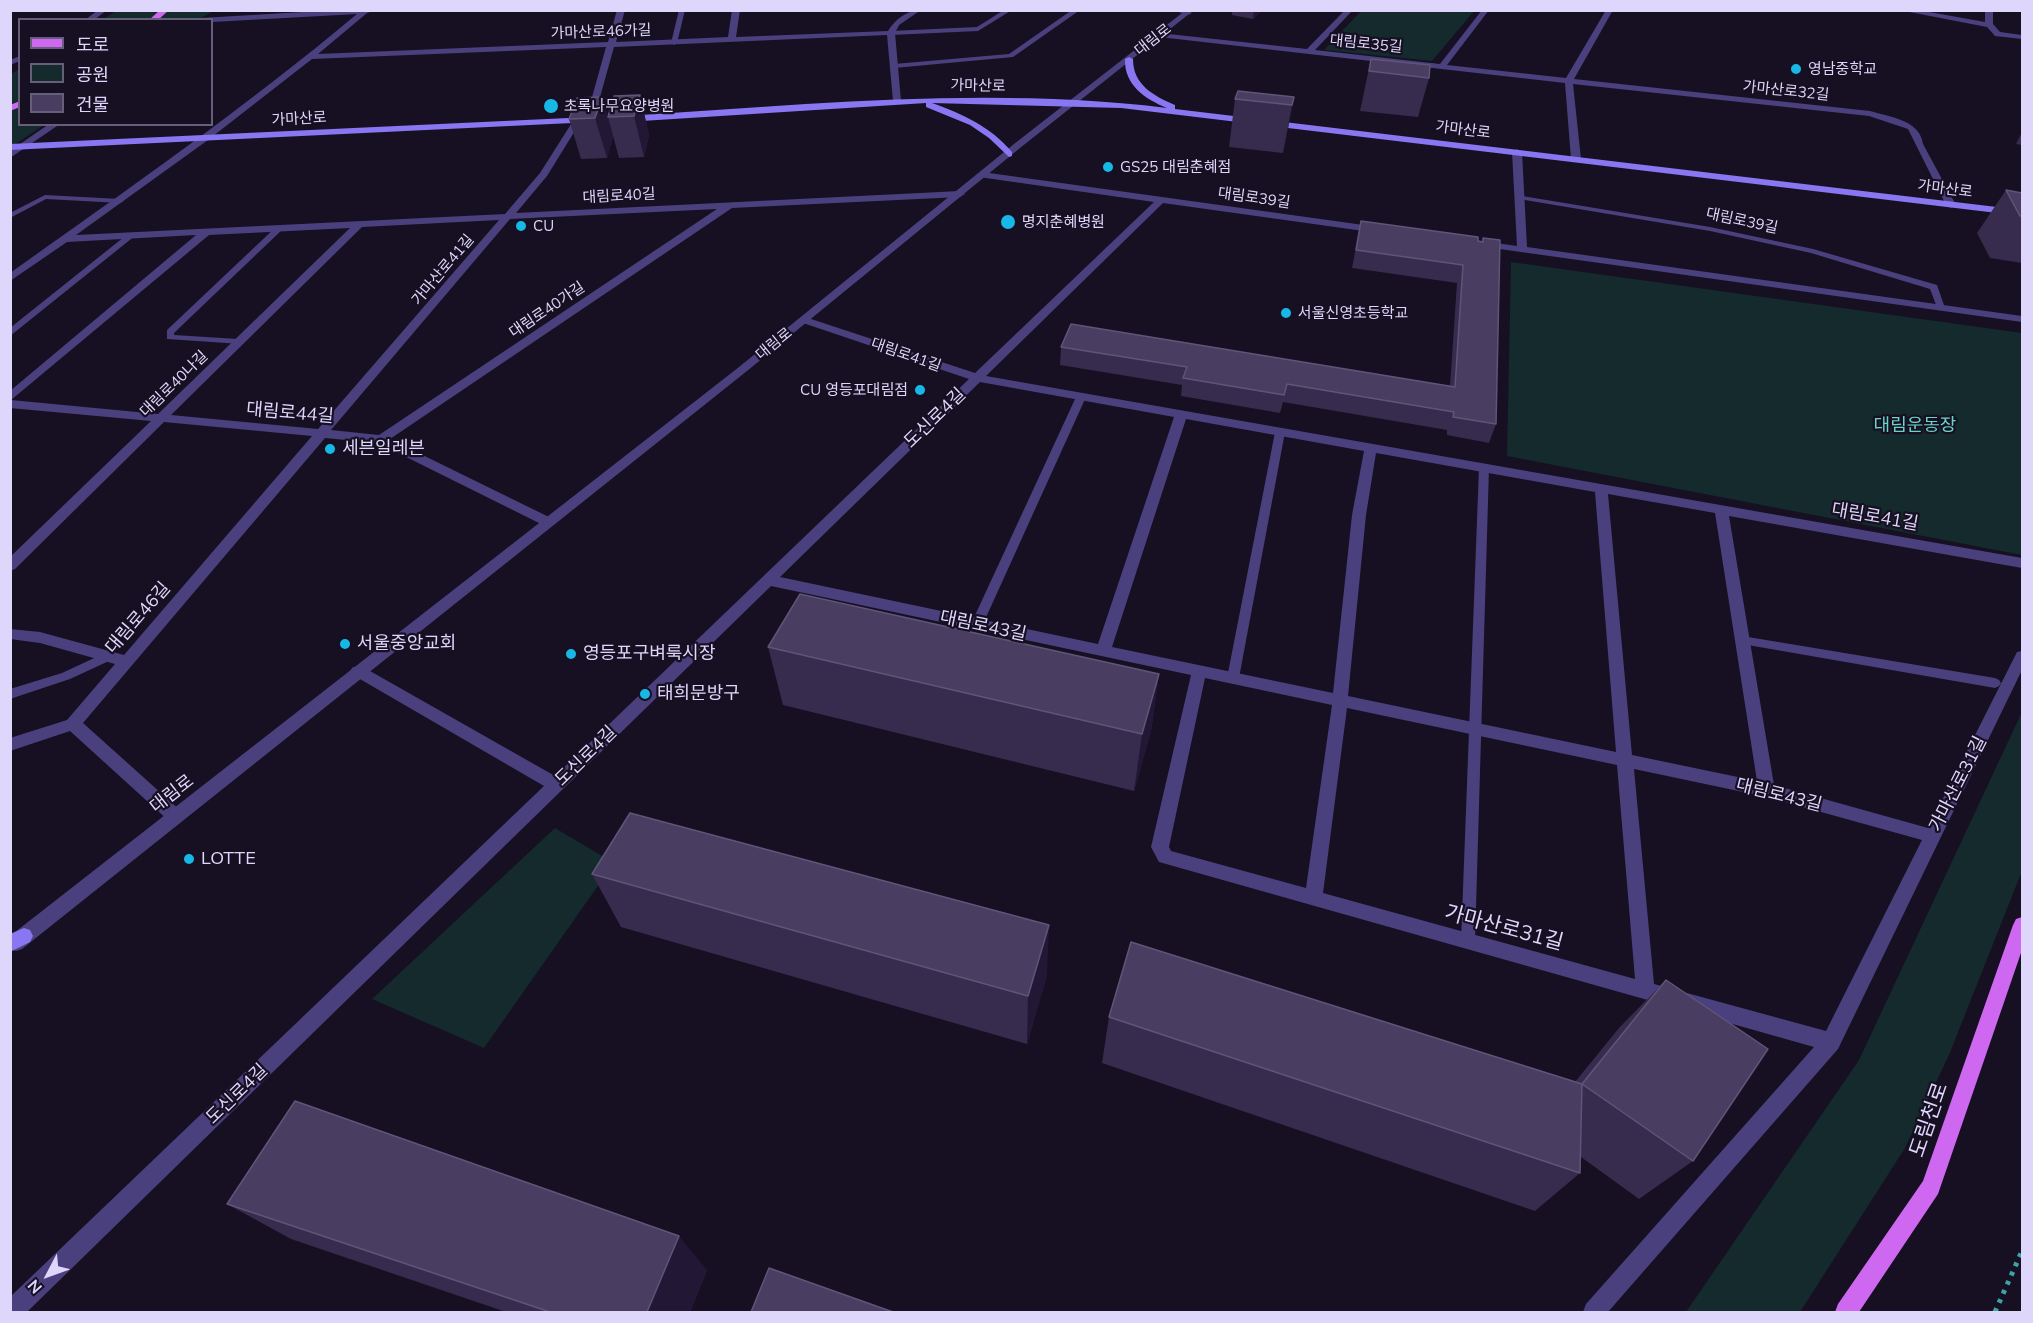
<!DOCTYPE html>
<html>
<head>
<meta charset="utf-8">
<style>
  body { margin:0 }
  #map { position:relative; width:2033px; height:1323px; overflow:hidden; background:#161022; font-family:Mulish,"Noto Sans KR",sans-serif }
  canvas { display:block }
  .frame { position:absolute; inset:0; border:12px solid #dfd6fb; pointer-events:none }
  .legend { position:absolute; left:18px; top:18px; width:195px; height:108px; box-sizing:border-box; background:#161022; border:2px solid #665f79; margin:0; padding:8px 10px; list-style:none; font-size:18px; color:#dfd6fb }
  .legend li { display:flex; align-items:center; gap:12px; height:30px }
  .legend b { width:30px; border:2px solid #665f79 }
  .north { position:absolute; left:18px; top:1245px; width:60px; height:60px; -webkit-text-stroke:4px #161022; paint-order:stroke; rotate:229deg; font-size:16px; font-weight:700; line-height:24px; text-align:center; color:#dfd6fb }
  .north::after { content:''; display:block; margin:auto; width:21px; height:27px; background:#dfd6fb; clip-path:polygon(50% 0,100% 100%,50% 72%,0 100%) }
</style>
</head>
<body>
<div id="map">
<canvas width="2033" height="1323"></canvas>
<div class="frame"></div>
<ul class="legend">
<li><b style="height:8px;background:#ce68f0"></b>도로</li>
<li><b style="height:16px;background:#142a2c"></b>공원</li>
<li><b style="height:16px;background:#493d61"></b>건물</li>
</ul>
<div class="north">N</div>
</div>
<script>
const c = document.querySelector('canvas').getContext('2d');
c.lineJoin = 'round';
function paint(path, color) {
  c.fillStyle = color;
  c.fill(path, 'evenodd');
}
function strokePath(path, color, width, dash) {
  c.strokeStyle = color;
  c.lineWidth = width;
  c.lineCap = dash ? 'butt' : 'round';
  c.setLineDash(dash || []);
  c.stroke(path);
}
function label(font, color, halo, rows, align = 'center') {
  c.font = font + ' Mulish,"Noto Sans KR",sans-serif';
  c.lineWidth = 4.5;
  c.setLineDash([]);
  c.textBaseline = 'middle';
  c.strokeStyle = halo;
  c.fillStyle = color;
  for (const [text, x, y, turn = 0] of rows) {
    c.save();
    c.translate(x, y);
    c.rotate((+turn || 0) * Math.PI / 180);
    c.textAlign = isNaN(turn) ? turn : align;
    if (halo) c.strokeText(text, 0, 0);
    c.fillText(text, 0, 0);
    c.restore();
  }
}
paint(new Path2D(`
  M116,11H213L200,19L102,20Z
  M1361,11V10L1474,11L1432,61L1324,50Z
  M19,69L20,124L44,125L11,147V74Z
  M1511,262L2022,333V555L1507,456Z
  M2022,712V871L1949,1055L1905,1148L1800,1312H1686L1859,1060Z
  M555,828L614,863L484,1048L372,999Z`), '#142a2c');
strokePath(new Path2D(`
  M1995,1312L2022,1251`), '#3ba3aa', 5, [4, 6]);
paint(new Path2D(`
  M679,10H685L677,43L674,45L671,43Z
  M1004,10H1012L978,31L891,35L888,33L891,31L977,27Z
  M1072,10H1080L1013,57L894,68L891,66L894,64L1009,54Z
  M45,195L120,199L124,201L120,203L46,199L10,218V213Z
  M1516,195L1710,227L1813,249L1937,285L1945,308L1938,310L1930,289L1811,253L1710,231L1519,199H1516Z
  M277,226L284,228L174,333V335L238,339L241,340V344L167,339V330Z
  M129,233L136,235L10,336V328Z
  M1081,394L1086,397L983,624L981,627H973L971,624L1076,397Z
  M1280,429L1285,432L1239,678L1237,681H1229L1227,678L1275,432Z
  M1484,465L1489,468L1475,941L1473,946L1468,948L1463,946L1461,941L1479,468Z
  M1742,636L1995,678L1999,680L2001,683L1999,686L1995,688L1742,644L1736,640Z
  M105,653L111,658L109,661L70,679L10,699V689L62,673Z`), '#4a407d');
paint(new Path2D(`
  M98,10H107L94,20H85Z
  M337,10L373,11L367,13L318,54L608,42L617,10H625L616,42L728,37L732,10H740L736,37L888,31C895,19 908,10 921,10L899,25L895,33L901,101L897,104L893,101L887,35L614,47L595,115L591,118L587,115L606,47L312,59L208,140L76,235L505,214L540,173L573,121L577,118L581,121L547,176L516,213L960,191L965,194L960,197L732,208L390,439L553,519L555,522L553,525H543L378,443L325,438L83,723L181,811L183,816L181,821L175,823L169,821L70,731L10,751V738L67,720L115,664L40,643L10,639V629L40,632L124,655L312,436L164,422L15,569L10,571V557L151,421L10,408V391L196,235L67,242L10,281V273C127,190 246,107 357,14L212,22V20L201,18ZM717,209L379,435L331,430L510,219ZM499,220L318,429L171,415L362,227ZM350,228L158,414L11,400L209,235Z
  M1172,10H1187L1192,13L1188,15Z
  M1345,10H1353L1315,50L1440,64L1482,10H1489L1447,65L1566,78L1606,10H1613L1574,79L1870,111C1890,117 1920,120 1923,144L1956,205L1951,208L1946,205L1908,129L1869,116L1573,84L1581,159L1576,162L1571,159L1565,83L1159,37L1155,35L1159,33L1307,49Z
  M1899,10H1918L1985,22V10H1993V24L2000,32L2022,35V39L1995,36L1987,27Z
  M20,56V61L10,65V60Z
  M49,124H60L10,158V151Z
  M1517,149L1522,152L1527,247L2022,316V322L1478,246L1477,244L1482,241L1517,246L1512,152Z
  M982,172L1378,227L1383,230L1378,233L1163,203L986,376L2022,558V568L1729,516L1774,785L1928,828L2015,656L2017,652L2022,651V670L1838,1049L1608,1312H1583L1586,1304L1814,1047L1159,862L1151,847L1191,675L771,586L27,1312H10V1297L544,786L353,675L350,671L353,667H363L555,776L969,379L800,322V318H808L975,373L1154,202L979,177V173ZM980,382L1174,417L1098,644L780,577ZM1186,419L1364,451L1352,515L1333,693L1112,647ZM1376,453L1595,492L1616,752L1348,696L1366,515ZM1608,494L1715,513L1757,781L1632,755ZM1205,678L1332,705L1306,888L1171,851L1169,847ZM1347,708L1617,765L1635,979L1323,893ZM1634,769L1767,797L1922,840L1826,1031L1654,984Z`), '#4a407d');
paint(new Path2D(`
  M1186,10H1194L1020,148L747,371L22,949L16,951L10,949V936L739,367L1014,144Z`), '#4a407d');
paint(new Path2D(`
  M1129,57L1133,59C1133,85 1154,96 1175,105V109L2022,210V216L1121,108L932,103C963,114 991,127 1012,152V156L1009,157L989,138L970,125L926,107V103L626,122L622,119L626,116C806,105 987,86 1167,108C1145,99 1124,85 1125,59Z
  M590,117L593,118V122L10,150V144Z
  M24,928L30,930L33,936L30,942L10,952V934Z`), '#8976f1');
paint(new Path2D(`
  M160,10H169L158,20H149Z
  M20,101V107L10,111V105Z
  M2022,917V950L1938,1194L1859,1312H1835L1838,1304L1923,1181L2013,925L2016,919Z`), '#ce68f0');
paint(new Path2D(`
  M1232,10H1262L1253,19L1232,15Z
  M1371,59L1429,78L1418,117L1360,111Z
  M640,95L649,135L644,157L619,158L608,117Z
  M602,97L613,137L607,158L581,159L569,119Z
  M1294,97L1283,153L1229,147L1235,99Z
  M2022,132V145L2016,144Z
  M2006,190L2022,193V263L1990,258L1977,233Z
  M1361,221L1482,241L1483,238L1496,424L1489,443L1447,435V430L1283,402L1280,413L1181,396L1182,385L1060,365L1061,347L1450,386L1457,283L1352,268Z
  M768,647L1159,674L1151,731L1134,791L783,705Z
  M592,874L1047,975L1027,1044L621,927Z
  M1666,980L1693,1161L1639,1199L1581,1157L1580,1173L1535,1211L1102,1063L1109,1017L1575,1082L1619,1028Z
  M227,1204L707,1270L690,1312H506L291,1239Z`), '#372b4e');
paint(new Path2D(`
  M1254,10H1262L1253,19Z
  M640,95L649,135L644,157L634,116Z
  M602,97L613,137L607,158L595,118Z
  M1294,97L1285,145L1283,153L1292,105Z
  M1159,674L1151,731L1134,791L1142,734Z
  M1049,925L1047,975L1027,1044L1028,996Z
  M679,1236L707,1270L690,1312H647Z`), '#221835');
const building = new Path2D(`
  M1371,59L1430,65L1429,78L1369,71Z
  M1238,91L1294,97L1292,105L1235,99Z
  M640,95L634,116L608,117L614,96Z
  M602,97L595,118L569,119L577,98Z
  M2006,190L2022,193V216H2020Z
  M1361,221L1478,237V241L1483,242V238L1500,240L1496,424L1453,417L1454,412L1287,384L1284,395L1183,378L1187,367L1061,347L1071,324L1455,387L1463,265L1356,250Z
  M800,594L1159,674L1142,734L768,647Z
  M630,813L1049,925L1028,996L592,874Z
  M1131,942L1582,1084L1580,1173L1109,1017Z
  M1666,980L1768,1049L1693,1161L1582,1084Z
  M295,1101L679,1236L647,1312H550L227,1204Z
  M769,1268L893,1312H751Z`);
paint(building, '#493d61');
strokePath(building, '#605579', 1.5);
for (const [x, y, r, color] of [
  [1796,69,6,"#17b8e6"],
  [551,106,8,"#17b8e6"],
  [1108,167,6,"#17b8e6"],
  [1008,222,8,"#17b8e6"],
  [521,226,6,"#17b8e6"],
  [1286,313,6,"#17b8e6"],
  [920,390,6,"#17b8e6"],
  [330,449,6,"#17b8e6"],
  [345,644,6,"#17b8e6"],
  [571,654,6,"#17b8e6"],
  [645,694,6,"#17b8e6"],
  [189,859,6,"#17b8e6"]
]) {
  const dot = new Path2D();
  dot.arc(x, y, r, 0, 2 * Math.PI);
  c.fillStyle = color;
  c.fill(dot);
  strokePath(dot, '#161022', 2);
}
label('15px', '#dfd6fb', '#161022', [
  ["가마산로46가길",601,32,-2],
  ["대림로",1153,40,-38],
  ["대림로35길",1366,44,6],
  ["가마산로",978,86,1],
  ["가마산로32길",1786,91,6],
  ["가마산로",299,119,-3],
  ["가마산로",1463,130,7],
  ["가마산로",1945,189,7],
  ["대림로40길",619,196,-3],
  ["대림로39길",1254,198,8],
  ["대림로39길",1742,221,12],
  ["가마산로41길",443,270,-50],
  ["대림로40가길",547,310,-34],
  ["대림로",774,344,-39],
  ["대림로41길",906,355,19],
  ["대림로40나길",174,384,-44]
]);
label('15px', '#dfd6fb', '#161022', [
  ["영남중학교",1808,69],
  ["초록나무요양병원",564,106],
  ["GS25 대림춘혜점",1120,167],
  ["명지춘혜병원",1022,222],
  ["CU",533,226],
  ["서울신영초등학교",1298,313],
  ["CU 영등포대림점",908,390,"right"]
], 'left');
label('18px', '#dfd6fb', '#161022', [
  ["대림로44길",290,413,5],
  ["도신로4길",935,418,-44],
  ["대림로41길",1875,517,10],
  ["대림로46길",138,618,-49],
  ["대림로43길",983,626,12],
  ["도신로4길",586,756,-44],
  ["가마산로31길",1958,784,-63],
  ["대림로",172,794,-38],
  ["대림로43길",1779,795,14],
  ["도신로4길",237,1094,-44]
]);
label('18px', '#69d4c6', '#161022', [
  ["대림운동장",1915,426]
]);
label('18px', '#dfd6fb', '#161022', [
  ["세븐일레븐",342,449],
  ["서울중앙교회",357,644],
  ["영등포구벼룩시장",583,654],
  ["태희문방구",657,694],
  ["LOTTE",201,859]
], 'left');
label('21px', '#dfd6fb', '#161022', [
  ["가마산로31길",1504,928,15],
  ["도림천로",1929,1120,-71]
]);
</script>
</body>
</html>
